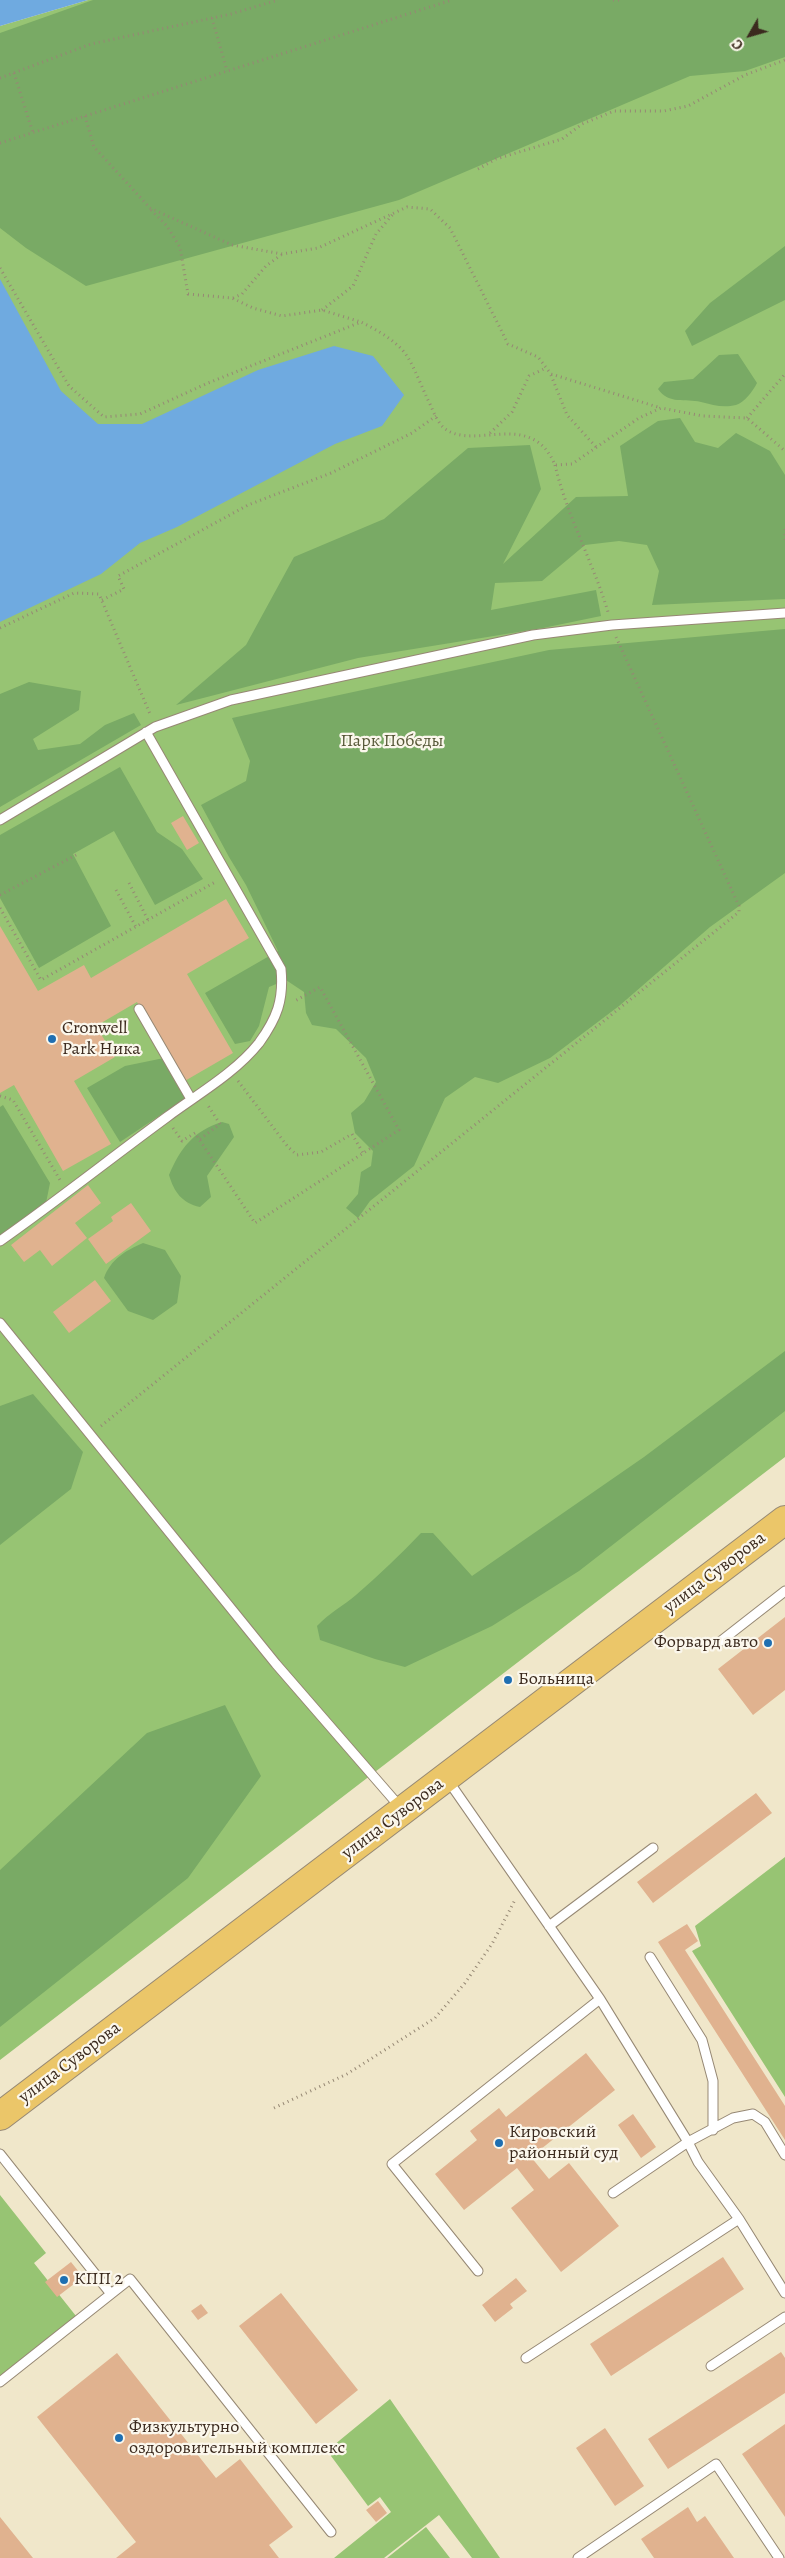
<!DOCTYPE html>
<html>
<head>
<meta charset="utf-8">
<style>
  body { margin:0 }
  #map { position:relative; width:785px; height:2558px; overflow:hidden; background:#f0e7ca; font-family:Alegreya,serif }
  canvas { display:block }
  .north { position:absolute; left:725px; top:10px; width:50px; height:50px; -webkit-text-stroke:4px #fbf7ec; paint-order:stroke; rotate:232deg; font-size:14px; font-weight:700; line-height:20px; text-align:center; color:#3b2a1e }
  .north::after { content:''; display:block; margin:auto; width:18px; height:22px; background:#3b2a1e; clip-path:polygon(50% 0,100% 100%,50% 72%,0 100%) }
</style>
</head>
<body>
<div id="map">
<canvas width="785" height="2558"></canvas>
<div class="north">С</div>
</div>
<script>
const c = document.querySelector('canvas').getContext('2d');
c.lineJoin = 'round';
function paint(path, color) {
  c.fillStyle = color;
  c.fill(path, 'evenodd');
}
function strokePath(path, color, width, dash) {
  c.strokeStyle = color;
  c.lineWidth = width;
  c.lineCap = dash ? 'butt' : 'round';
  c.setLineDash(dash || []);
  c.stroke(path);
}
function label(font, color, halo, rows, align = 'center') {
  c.font = font + ' Alegreya,serif';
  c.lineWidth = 4.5;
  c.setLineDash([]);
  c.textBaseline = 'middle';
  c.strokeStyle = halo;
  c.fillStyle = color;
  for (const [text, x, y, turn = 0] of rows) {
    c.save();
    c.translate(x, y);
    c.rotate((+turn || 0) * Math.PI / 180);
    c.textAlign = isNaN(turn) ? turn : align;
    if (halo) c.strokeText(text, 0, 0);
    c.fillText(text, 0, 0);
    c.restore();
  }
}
paint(new Path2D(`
  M88,0H785V1457L0,2060V26Z
  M785,1857V2097L692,1951L701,1946L695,1926Z
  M0,2195L46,2253L34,2263L76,2316L0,2376Z
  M390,2399L500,2558H472L439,2515L384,2558H334L391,2512L380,2497L368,2506L331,2456L334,2445Z
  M426,2527L450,2558H387Z`), '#97c473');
paint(new Path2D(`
  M93,0H785V57L745,71L690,76L399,200L86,286L26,248L0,228V33Z
  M785,246V300L692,346L685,331L710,303Z
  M738,354L757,383C753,391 744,403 736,405C723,408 713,405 701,402C685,398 669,405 658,389L664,382L693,379L719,355Z
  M680,418L695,442L718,448L736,433L770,451L785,475V599L652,605L659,571L647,545L619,541L585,545L542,581L495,583L491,610L596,590L601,616L543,628L358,658L176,705L246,645L294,557L384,519L468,448L530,445L541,489L503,564L576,497L628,496L620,446L658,421Z
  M785,629V873L710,927L619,1006L550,1058L498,1083L475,1077L445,1098L414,1166L370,1201L358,1218L346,1208L358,1194L361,1172L371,1166L373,1151L355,1133L351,1113L364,1102L376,1082L366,1058L336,1029L312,1025L306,1013L304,992L286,980L269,987L259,1026L250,1041L235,1044L205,993L278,951L246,885L229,857L201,805L246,781L250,761L232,718L549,650Z
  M29,682L81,691L79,710L33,739L38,750L80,744L105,725L134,713L141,725L0,807V694Z
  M120,767L157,832L182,849L203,879L155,905L114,831L73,854L111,926L39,968L0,898V835Z
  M164,1058L186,1098L120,1142L87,1088L125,1066Z
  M3,1105L50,1183L46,1203L0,1238V1107Z
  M222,1122L229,1124L234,1137L207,1176L211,1197L200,1207C182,1203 174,1192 169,1175C180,1149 193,1131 222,1122Z
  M143,1243L165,1250L181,1276L177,1303L153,1320L128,1311L104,1278C111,1259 125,1251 143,1243Z
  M785,1351V1411L579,1571L492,1626L405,1667L375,1659L320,1640L317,1626C329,1613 343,1606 356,1595C379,1575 400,1555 421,1533H433L472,1576L644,1457Z
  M33,1394L83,1452L71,1489L0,1545V1406Z
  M225,1705L261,1776L188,1878L0,2027V1870L147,1733Z`), '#79aa65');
paint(new Path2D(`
  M0,0H88L0,26Z
  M0,279L61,391L98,424H142L258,370L334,346L373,356L404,395L382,426L335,444L177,527L140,543L101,574L0,622Z`), '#6faae0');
paint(new Path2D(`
  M183,816L199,843L187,850L171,823Z
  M226,899L249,938L187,974L233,1053L183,1082L137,1002L96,1026L115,1057L74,1081L111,1144L63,1171L14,1085L0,1093V926L38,991L84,965L91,978Z
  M88,1185L101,1203L75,1223L87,1238L52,1266L40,1250L24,1262L11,1245Z
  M131,1203L151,1231L106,1264L88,1239L113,1221L111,1217Z
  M95,1280L111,1301L69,1333L53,1312Z
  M785,1617V1690L753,1715L718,1669Z
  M756,1793L772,1813L653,1903L637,1882Z
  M687,1924L698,1941L685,1950L785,2106V2140L658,1942Z
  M586,2053L615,2090L531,2157L549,2179L569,2163L619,2226L561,2272L511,2208L534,2190L517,2168L464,2210L435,2174L477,2140L470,2131L499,2108L506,2117Z
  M633,2114L656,2147L641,2158L618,2125Z
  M723,2257L744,2289L611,2376L590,2344Z
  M71,2262L83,2277L57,2297L45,2282Z
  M516,2278L527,2291L510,2304L513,2308L495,2322L482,2305Z
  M281,2293L358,2390L316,2424L239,2326Z
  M201,2304L208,2313L198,2320L191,2311Z
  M781,2352L785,2358V2393L668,2469L648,2439Z
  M117,2353L216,2478L240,2459L293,2527L269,2545L279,2558H116L136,2542L37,2417Z
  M785,2424V2517L742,2454Z
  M605,2428L644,2486L615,2506L576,2448Z
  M378,2501L387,2513L376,2522L366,2510Z
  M688,2507L697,2522L705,2516L734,2558H654L641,2539Z
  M0,2517L33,2558H0Z`), '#e0b28f');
const service = new Path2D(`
  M0,820L155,727L231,700L533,635L612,625L785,613
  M139,1009L191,1099
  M0,1241C57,1201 111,1158 167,1117C198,1094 235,1073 259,1043C277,1018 284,1000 281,969L146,732
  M0,1323L276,1664L401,1808
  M721,1641L785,1591
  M447,1779L600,1999L688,2142L613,2193
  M549,1926L653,1848
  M650,1957L702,2040L713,2081V2130
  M0,2154L111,2294L130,2279L331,2532
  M785,2155L765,2122L753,2114L733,2118L688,2142L698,2162L739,2219L785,2293
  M478,2271L392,2164L600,1999
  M526,2358L739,2219
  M711,2366L785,2317
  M0,2382L111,2294
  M578,2558L716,2464L779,2558`);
const primary = new Path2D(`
  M0,2116L785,1520`);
strokePath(service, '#968874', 11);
strokePath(primary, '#968874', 30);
strokePath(new Path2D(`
  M613,0H620
  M212,18L227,71
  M14,73L33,133
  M0,78L91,44L231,14L278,0
  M85,116L94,147L150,208L232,245L282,254L318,248L407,207L430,209L450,228L508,344L538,357L551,374L661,408
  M0,143L452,0
  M478,169L496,159L562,139L582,124L614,111H664L688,106L745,75L785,60
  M151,210L167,226L180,247L188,294L232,298L253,308L282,316L322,310L361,322
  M0,268L69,386L104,417L140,414L208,383L361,322C377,330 397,341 407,356C415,369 421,385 427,398C432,407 436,421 444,428C474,452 531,408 555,465L572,464L639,418L661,408L703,416L747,418L785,451
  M233,298L242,294L266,266L281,255
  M322,310L353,286L376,234L394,213
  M551,375L567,415L596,447
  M747,418L785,374
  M490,433L512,412L529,376L546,368
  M555,465C567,516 593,562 608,612
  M785,529V542
  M102,600L124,589L118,576L248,505L331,473L412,433L436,416
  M0,628L74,593L99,594L150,714
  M129,883L148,920
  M116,890L136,927
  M0,895L78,854
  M0,908L41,980L217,881
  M238,1081L288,1147L297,1155L321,1152L352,1134L363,1153
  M0,1096L13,1100L60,1180
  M173,1128L182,1141L195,1133L255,1223L399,1130L320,987L293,1002
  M200,1139L220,1124L207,1104
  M101,1426L739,912V906L616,637
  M274,2108L347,2074L435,2018L465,1983L492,1944L515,1900`), '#968874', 3, [1, 4]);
strokePath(service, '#fff', 9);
strokePath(primary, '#ebc669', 28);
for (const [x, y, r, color] of [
  [52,1039,5,"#1f6fb2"],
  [768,1643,5,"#1f6fb2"],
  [508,1680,5,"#1f6fb2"],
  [499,2143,5,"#1f6fb2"],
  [64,2280,5,"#1f6fb2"],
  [119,2438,5,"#1f6fb2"]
]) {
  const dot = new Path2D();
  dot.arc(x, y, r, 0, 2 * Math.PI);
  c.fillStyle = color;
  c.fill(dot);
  strokePath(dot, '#fbf7ec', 2);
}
label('18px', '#575838', '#fbf7ec', [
  ["Парк Победы",392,742]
]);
label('18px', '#3b2a1e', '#fbf7ec', [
  ["Cronwell",62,1029],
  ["Park Ника",62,1050],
  ["Форвард авто",758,1643,"right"],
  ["Больница",518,1680],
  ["Кировский",509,2133],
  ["районный суд",509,2154],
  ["КПП 2",74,2280],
  ["Физкультурно",129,2428],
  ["оздоровительный комплекс",129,2449]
], 'left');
label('18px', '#3b2a1e', '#fbf7ec', [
  ["улица Суворова",715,1573,-37],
  ["улица Суворова",393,1819,-37],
  ["улица Суворова",70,2063,-37]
]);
</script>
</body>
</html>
